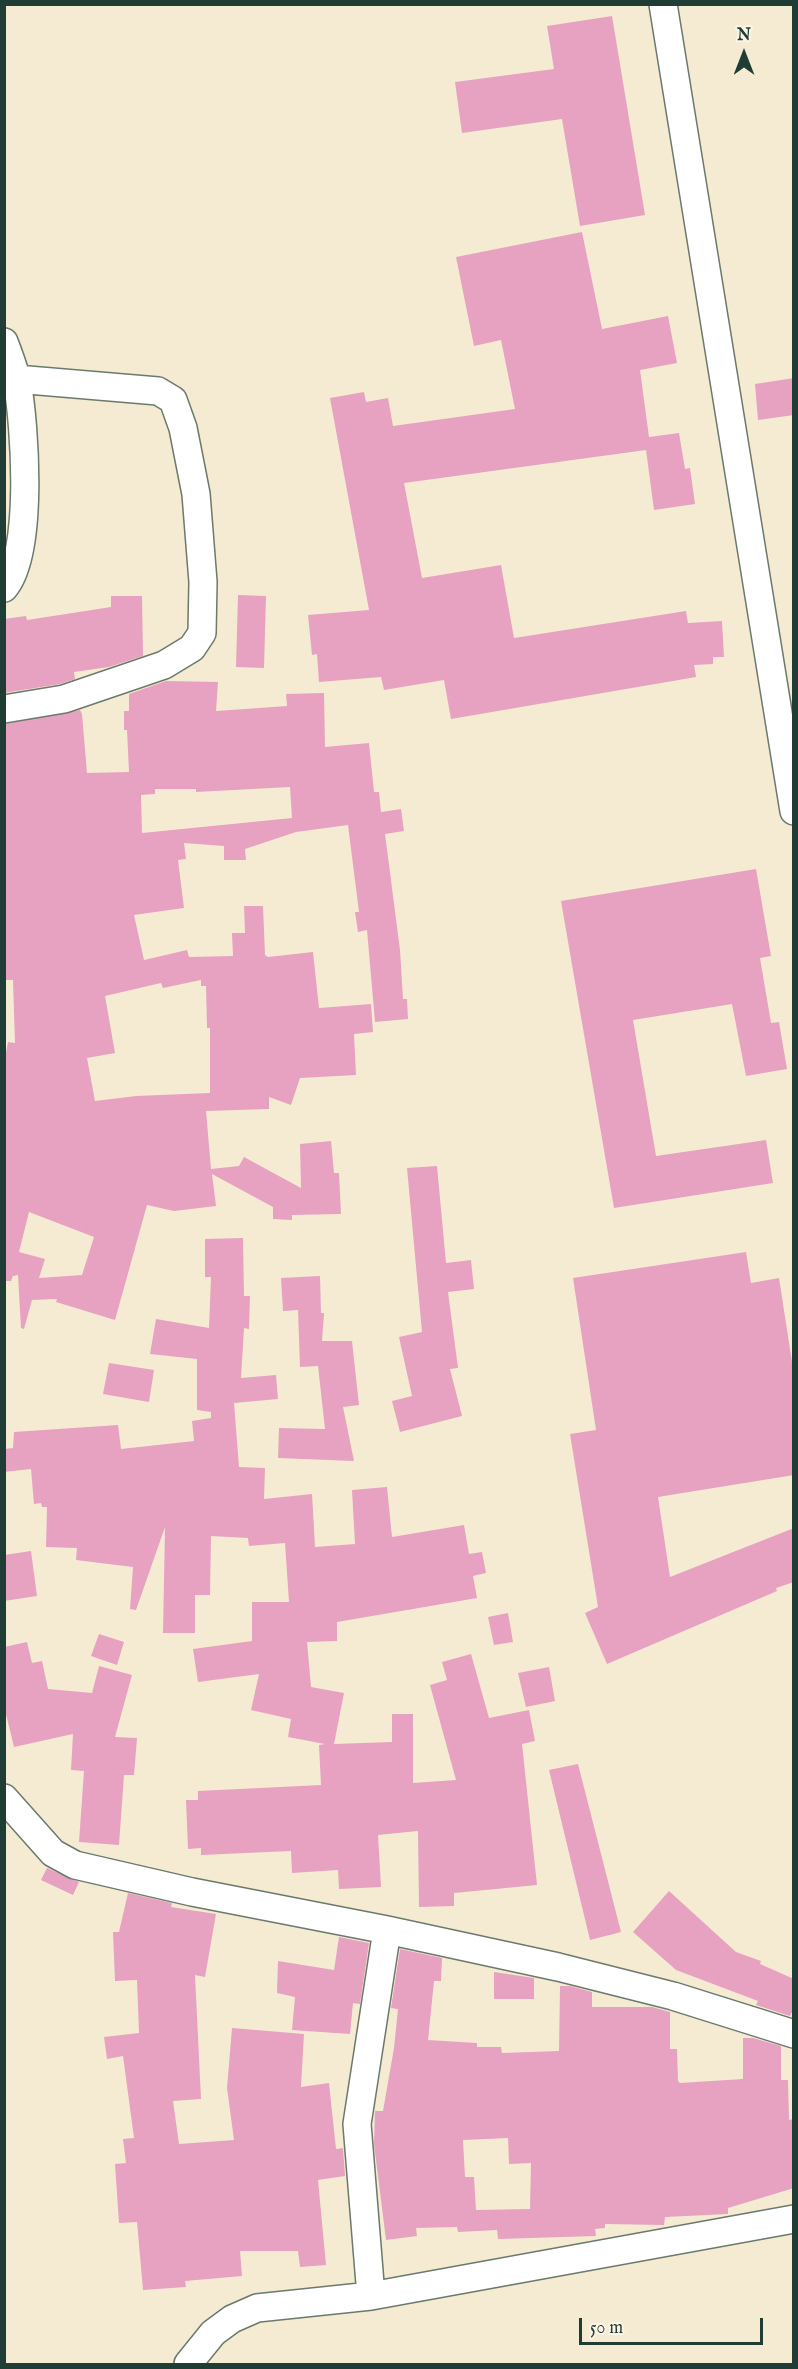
<!DOCTYPE html>
<html>
<head>
<meta charset="utf-8">
<style>
  body { margin:0 }
  #map { position:relative; width:798px; height:2369px; overflow:hidden; background:#f5ebd3; font-family:"IM FELL English",serif }
  canvas { display:block }
  .frame { position:absolute; inset:0; border:6px solid #1f3d34; pointer-events:none }
  .north { position:absolute; left:714px; top:24px; width:60px; height:60px; -webkit-text-stroke:4px #fcf5e5; paint-order:stroke; rotate:0deg; font-size:16px; font-weight:700; line-height:24px; text-align:center; color:#1f3d34 }
  .north::after { content:''; display:block; margin:auto; width:21px; height:27px; background:#1f3d34; clip-path:polygon(50% 0,100% 100%,50% 72%,0 100%) }
  .scale { position:absolute; left:579px; top:2318px; width:184px; height:27px; box-sizing:border-box; border:3px solid #1f3d34; border-top:0; padding-left:8px; font-size:18px; line-height:21px; white-space:nowrap; color:#1f3d34; -webkit-text-stroke:4px #fcf5e5; paint-order:stroke }
</style>
</head>
<body>
<div id="map">
<canvas width="798" height="2369"></canvas>
<div class="frame"></div>
<div class="north">N</div>
<div class="scale">50 m</div>
</div>
<script>
const c = document.querySelector('canvas').getContext('2d');
c.lineJoin = 'round';
function paint(path, color) {
  c.fillStyle = color;
  c.fill(path, 'evenodd');
}
function strokePath(path, color, width, dash) {
  c.strokeStyle = color;
  c.lineWidth = width;
  c.lineCap = dash ? 'butt' : 'round';
  c.setLineDash(dash || []);
  c.stroke(path);
}
paint(new Path2D(`
  M612,16L645,215L580,226L562,119L462,133L455,82L554,69L547,26Z
  M582,232L602,329L668,316L677,363L640,370L649,437L679,433L685,469L690,468L695,504L654,510L646,450L404,483L422,578L501,565L514,638L686,611L688,623L722,621L724,657H713V664L694,665L696,677L451,719L444,680L384,690L381,677L319,682L317,654L312,655L308,615L369,610L330,398L364,392L366,402L388,398L393,426L515,409L501,340L474,346L456,257Z
  M794,378V415L758,420L755,384Z
  M238,595L266,596L264,668L236,667Z
  M111,596H142L143,656L109,667L74,672L75,679L60,684L4,693V619L26,616L27,620L111,607Z
  M166,681L218,682L216,711L287,706L286,694L324,693L325,747L369,743L374,792H379L381,812L401,809L404,831L385,834L400,950L403,999H407L408,1019L375,1022L367,930L358,932L355,912H359L348,825L296,832L245,849L246,860H224V846L184,843L186,859L178,860L184,908L134,915L144,960L187,950L189,957L233,956L232,933H245L244,906H263L265,955L268,957L313,952L319,1008L371,1004L373,1032L354,1034L356,1075L300,1078L291,1105L269,1097V1109L206,1111L211,1169L239,1166L244,1157L301,1188L300,1144L331,1141L334,1173H339L341,1214L292,1215V1220L273,1219V1207L212,1174L216,1206L174,1211L147,1205L115,1320L56,1302L57,1299L32,1300L24,1329L21,1328L18,1275L13,1276L11,1281H4V1064L8,1042L15,1043L13,980H4V724L80,710L82,714L87,773L129,772L127,730H124V711H129V694ZM290,787L292,818L142,833L141,795L155,794V789H196V792ZM201,980V986H206L207,1028H210V1093L136,1096L95,1101L87,1058L115,1053L105,996L161,983L163,988ZM29,1212L94,1237L82,1275L39,1278L45,1259L19,1252Z
  M756,869L771,956L760,958L771,1023L779,1022L787,1069L746,1076L732,1004L633,1020L656,1156L766,1140L773,1183L614,1208L561,901Z
  M437,1166L446,1263L471,1260L474,1289L448,1292L458,1368L450,1369L462,1416L400,1432L392,1401L412,1396L399,1337L422,1332L407,1168Z
  M243,1238L244,1296H250L249,1329L244,1328L241,1378L276,1375L278,1399L234,1403L239,1467L265,1468L264,1499L312,1494L315,1547L355,1544L352,1490L387,1487L392,1537L464,1525L469,1554L482,1552L486,1573L473,1576L477,1598L337,1622V1641L307,1642L311,1687L344,1693L334,1744L392,1742V1714H413V1783L456,1780L430,1685L447,1680L442,1662L471,1654L489,1718L529,1710L535,1741L522,1744L537,1885L454,1893V1906L419,1907L418,1831L378,1835L381,1887L339,1889L338,1870L292,1873L291,1851L201,1855V1848L188,1849L186,1800H198V1791L321,1785L319,1745L325,1744L288,1737L291,1719L251,1710L259,1674L198,1682L193,1649L252,1641V1602H289L285,1543L249,1546L248,1538L211,1536L210,1595H195V1633H163L165,1527L136,1610L130,1609L133,1567L76,1560L77,1548L46,1547L47,1507H42L41,1503L34,1504L31,1469L4,1472V1449L13,1448L14,1432L118,1425L121,1449L194,1441L192,1421L211,1418V1412L197,1410V1359L150,1354L156,1319L209,1328L211,1277H205V1239Z
  M746,1252L751,1283L779,1278L794,1375V1475L658,1497L670,1577L794,1528V1582L776,1588L777,1591L607,1664L585,1613L598,1607L570,1434L596,1430L573,1278Z
  M320,1276L321,1313H324L322,1341H352L359,1405L343,1407L354,1461L278,1458L279,1428L325,1429L318,1366L300,1367L298,1310L283,1311L281,1278Z
  M109,1363L154,1370L149,1402L103,1394Z
  M31,1551L37,1596L4,1601V1555Z
  M508,1613L513,1642L494,1645L488,1617Z
  M99,1634L124,1642L117,1665L91,1656Z
  M27,1642L32,1663L42,1661L48,1689L92,1693L99,1666L132,1675L115,1737L137,1738L134,1775H124L119,1845L79,1842L84,1771L71,1770L73,1734L14,1747L4,1706V1647Z
  M549,1667L555,1701L526,1707L518,1673Z
  M578,1764L621,1932L590,1940L549,1770Z
  M47,1868L79,1882L73,1895L41,1880Z
  M669,1891L736,1952L761,1961L760,1964L794,1979V2008L790,2016L756,2005L758,2001L676,1970L633,1932Z
  M128,1893L172,1903L171,1907L216,1914L205,1977L195,1975L201,2099L173,2101L179,2144L234,2140L227,2088L232,2028L304,2034L301,2087L329,2083L336,2149L343,2148L345,2176L318,2180L326,2265L300,2267L298,2251H240L242,2276L185,2281L186,2287L143,2290L137,2222L119,2223L115,2164L126,2163L123,2139L134,2138L123,2056L107,2059L104,2037L139,2033L137,1980L115,1981L113,1932H119Z
  M339,1937L369,1943L360,2004L353,2003L350,2034L292,2030L295,1997L277,1993L278,1961L334,1970Z
  M400,1949L442,1958L441,1981H434L428,2040L477,2043V2047H501L502,2053L559,2051L560,1986H570L592,1992V2007H652L670,2012V2049H677L678,2081L680,2083L743,2079V2038H753L781,2046V2080H788L789,2120L794,2119V2188L728,2208V2214L665,2217L664,2225L605,2224V2228L595,2229L596,2236L498,2239L497,2230L458,2232L457,2227L416,2228L417,2236L386,2240L374,2144L375,2111H383L394,2048L398,2009L391,2008ZM508,2138L509,2164L531,2163L530,2209L476,2210L474,2177H465L463,2140Z
  M494,1972L534,1978V1999H494Z`), '#e7a2c1');
const minor = new Path2D(`
  M663,4L794,811
  M4,342C9,355 14,368 17,381C25,426 34,554 4,588
  M4,382L16,379L158,391L173,400L183,428L196,494L203,582L202,633L192,648L164,665L64,699L4,709
  M4,1798L53,1853L75,1865L192,1892L387,1930L558,1967L673,1996L794,2034
  M371,2296L357,2124L387,1930
  M188,2364L213,2333L232,2319L257,2308L371,2296L794,2219`);
strokePath(minor, '#6a7a6c', 30);
strokePath(minor, '#fff', 27);
</script>
</body>
</html>
